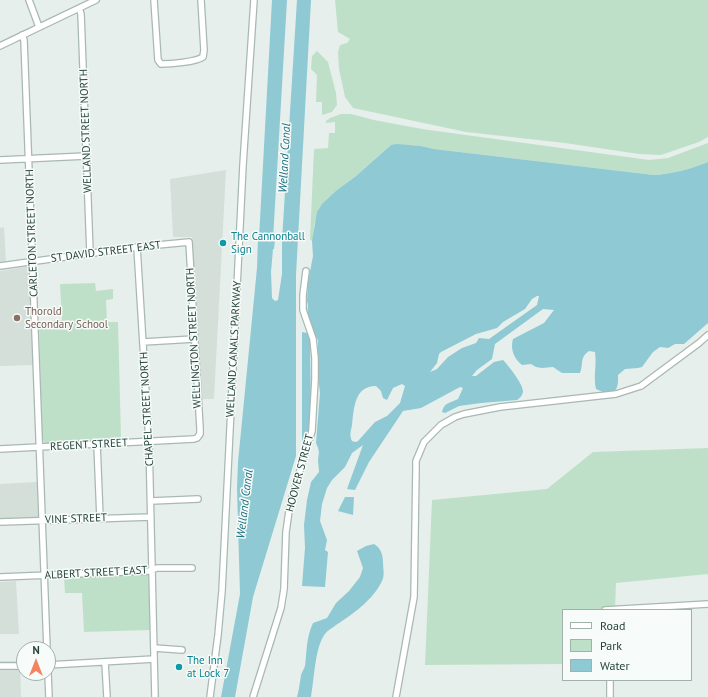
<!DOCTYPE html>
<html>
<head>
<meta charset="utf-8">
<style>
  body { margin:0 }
  #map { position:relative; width:708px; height:697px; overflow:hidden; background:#e6efeb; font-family:"PT Sans",sans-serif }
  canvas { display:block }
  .legend { position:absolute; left:562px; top:609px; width:130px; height:72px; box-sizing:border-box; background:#f7fbf9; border:1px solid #a3b1ad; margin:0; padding:5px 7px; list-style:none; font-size:12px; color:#24423a }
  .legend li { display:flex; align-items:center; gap:8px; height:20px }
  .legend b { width:20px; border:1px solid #a3b1ad }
  .north { position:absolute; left:16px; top:641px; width:40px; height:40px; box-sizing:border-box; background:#f7fbf9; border:1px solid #a3b1ad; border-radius:50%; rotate:0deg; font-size:11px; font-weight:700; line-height:16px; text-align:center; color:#24423a }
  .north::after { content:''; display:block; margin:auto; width:14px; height:18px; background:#f4845f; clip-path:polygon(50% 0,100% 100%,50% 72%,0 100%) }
</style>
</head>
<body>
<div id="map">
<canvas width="708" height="697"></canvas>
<ul class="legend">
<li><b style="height:5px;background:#fff"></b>Road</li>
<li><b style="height:11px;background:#bfe0c8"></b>Park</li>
<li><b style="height:11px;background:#8ec9d4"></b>Water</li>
</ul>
<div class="north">N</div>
</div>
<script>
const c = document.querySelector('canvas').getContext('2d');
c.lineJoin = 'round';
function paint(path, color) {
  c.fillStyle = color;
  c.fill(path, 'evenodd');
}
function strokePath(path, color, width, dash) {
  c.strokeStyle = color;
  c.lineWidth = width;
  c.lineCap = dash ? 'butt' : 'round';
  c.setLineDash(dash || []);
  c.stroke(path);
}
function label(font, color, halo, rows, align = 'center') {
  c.font = font + ' "PT Sans",sans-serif';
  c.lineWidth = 3;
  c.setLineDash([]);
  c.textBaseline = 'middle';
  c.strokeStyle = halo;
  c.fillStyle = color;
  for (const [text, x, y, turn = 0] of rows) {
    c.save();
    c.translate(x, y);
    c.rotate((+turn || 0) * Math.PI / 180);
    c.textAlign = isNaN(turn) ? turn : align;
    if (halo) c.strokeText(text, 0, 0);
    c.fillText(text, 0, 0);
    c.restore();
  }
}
paint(new Path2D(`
  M226,170L214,399H202L192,237H173L170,179Z
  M4,227L6,262L0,263V228Z
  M31,266L35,365L0,366V271Z
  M37,482L38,520H0V484Z
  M16,581L19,634H0V582Z
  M0,661H20L21,697H0Z`), '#d4dfda');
paint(new Path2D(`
  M335,0H708V137L699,142L661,155L639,154L565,143L466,132L353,108L345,97L339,69L338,52L340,45L347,43L350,39L338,32Z
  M317,51L328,62L336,93L337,105L332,112L322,115V102H316L317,75L311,69L312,56Z
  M341,114H351L374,120L422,129L649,160L668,158L708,143V162C691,169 672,174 654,175L434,149L421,146L403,145H391L356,176L337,190L319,208L314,226L313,241L310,240L314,149L328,148L329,133H335V122L326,123V121L330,118Z
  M95,283L96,291L113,289V299L106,300L107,322H118L121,438L47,445L42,439L39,322L62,320L60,284Z
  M708,448V574L616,583L615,610H563V664L425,665L432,500L547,489L593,452Z
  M148,573L151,630L84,632L82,593H65L64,577Z`), '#bfe0c8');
paint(new Path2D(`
  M272,0H287L273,239L275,240L274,249H273L271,272L272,298L275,301L278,300L282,274V240L297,0H311L296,275V456L253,597L235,697H221L240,594L237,488L238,462L257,268L258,239L259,238Z
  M397,144L421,146L434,149L654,175C672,174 691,169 708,162V323L684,344H675L668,348L660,347L653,352L642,367L638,368L625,369L618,375C619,393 613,397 596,389C593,377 597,365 595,352L589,351C579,358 584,363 580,373H562L553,367L542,368L536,367L531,364L522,365C514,359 510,349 513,339L544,323L554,310L543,309L495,344L492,359L477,370L472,376H476L494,362L503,360C508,365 524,385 523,392C522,396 520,398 517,400L481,403L459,406L445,413L442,412C444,402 451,403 458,399L463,388L460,387L421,408L403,411L369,462L355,490L347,489L363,445L352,453L345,467L332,480L327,488L322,504L320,521L327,540L325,550L328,552L325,587L302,586L305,548L304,525L307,500L311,482L319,472C319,468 318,464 318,460C319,452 320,452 316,443L320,393L318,377V340L312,330L307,318L308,305L307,301L308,282L313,256L312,241L317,212L322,204L337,190L356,176L391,145ZM537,296H539L537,305L489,339L479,338L476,343L462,348L448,357L437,369L430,372L437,363L439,354L441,352L476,334L497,328L503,322L525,309L532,299ZM402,384L405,386L400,403L387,416L375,422L358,441L356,442L352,441C349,435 351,431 352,425C354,409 354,386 376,386L381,391L383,398L387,400L393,388Z
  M302,332L307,333L310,338L311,412L309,433L303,448H302Z
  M345,497H354L353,515L338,511Z
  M374,544C381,548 383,555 383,563C383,568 385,576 382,581C373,600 353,614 336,625C331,629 326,631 323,637C315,650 314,681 311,697H297C299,690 300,682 301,675C302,672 304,669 305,666C307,651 306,638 313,623L327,618L336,603L349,591L360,577L363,568L357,551L366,546Z`), '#8ec9d4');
const minor = new Path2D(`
  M29,0L39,27
  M154,0L158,60L161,64C170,64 196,62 203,57L204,50L201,0
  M79,8L81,14L90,253
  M22,35L24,40L47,649
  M0,46L96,0
  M0,160L86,156
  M137,247L149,442L155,697
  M0,266L137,247L189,242L200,428V434L197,438L194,439L0,449
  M143,342L194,339
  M97,444L100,518
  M151,501L198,499
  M0,522L151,517
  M0,577L149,571L157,568H192
  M605,610L708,604
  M154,648L182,650
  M105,662L107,697
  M48,665L154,659
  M0,666H24
  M48,673L49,697
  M610,680V697
  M210,697L218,635L222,591L243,165L254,0
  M253,697L281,608L284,589L286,532L290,504L312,431L315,379V358L313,339L303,310V295L306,271
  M396,697L414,597L416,469V461L424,442L441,425L455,417L464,414L500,407L616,394L641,386L699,343L708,335`);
strokePath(minor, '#a8b8b2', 8);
strokePath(minor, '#fff', 5.5);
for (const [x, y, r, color] of [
  [223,243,4,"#0f9aa8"],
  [17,318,4,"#8d6e63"],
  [179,667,4,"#0f9aa8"]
]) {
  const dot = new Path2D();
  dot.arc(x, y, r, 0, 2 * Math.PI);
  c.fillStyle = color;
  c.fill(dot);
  strokePath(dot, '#f7fbf9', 1.5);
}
label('11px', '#24423a', '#f7fbf9', [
  ["WELLAND STREET NORTH",86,131,-92],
  ["CARLETON STREET NORTH",32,233,-92],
  ["ST DAVID STREET EAST",106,252,-7],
  ["WELLINGTON STREET NORTH",194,338,-93],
  ["WELLAND CANALS PARKWAY",234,349,-87],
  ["CHAPEL STREET NORTH",147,409,-93],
  ["REGENT STREET",89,445,-3],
  ["HOOVER STREET",300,473,-75],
  ["VINE STREET",76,519,-2],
  ["ALBERT STREET EAST",96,573,-3]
]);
label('11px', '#0d838f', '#f7fbf9', [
  ["The Cannonball",231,237],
  ["Sign",231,250],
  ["The Inn",187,661],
  ["at Lock 7",187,674]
], 'left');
label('11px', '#785e54', '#f7fbf9', [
  ["Thorold",25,312],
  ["Secondary School",25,325]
], 'left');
label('italic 12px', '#1c6f80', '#f7fbf9', [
  ["Welland Canal",285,158,-87],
  ["Welland Canal",245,504,-83]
]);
</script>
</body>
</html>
